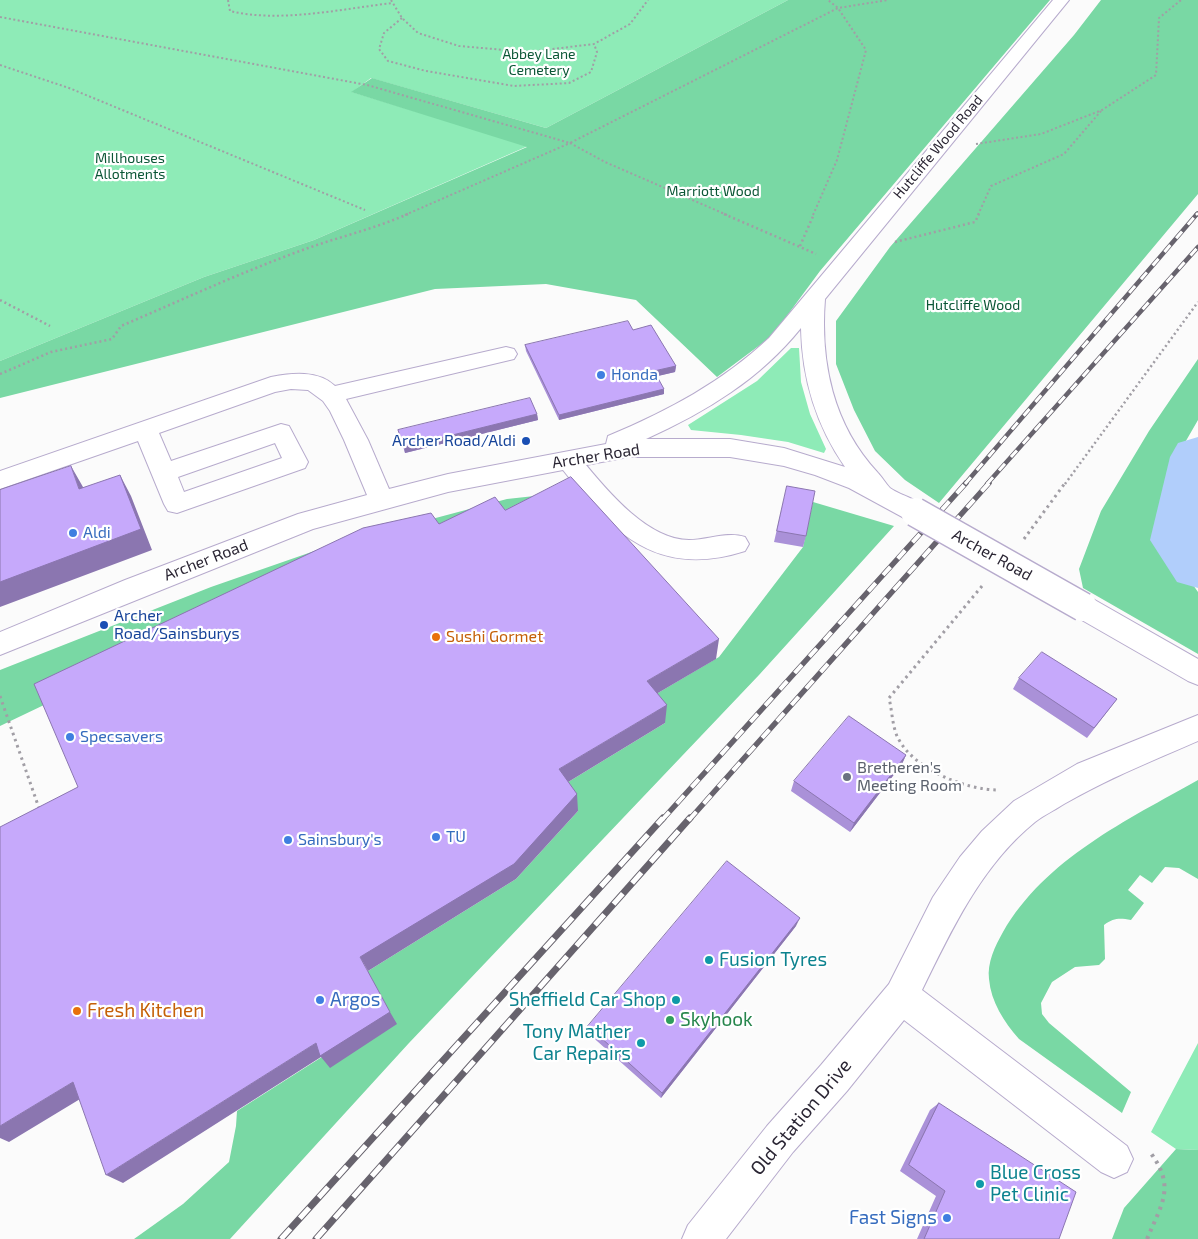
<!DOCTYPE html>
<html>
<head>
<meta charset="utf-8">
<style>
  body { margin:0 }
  canvas { display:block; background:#fbfbfb }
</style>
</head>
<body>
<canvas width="1198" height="1239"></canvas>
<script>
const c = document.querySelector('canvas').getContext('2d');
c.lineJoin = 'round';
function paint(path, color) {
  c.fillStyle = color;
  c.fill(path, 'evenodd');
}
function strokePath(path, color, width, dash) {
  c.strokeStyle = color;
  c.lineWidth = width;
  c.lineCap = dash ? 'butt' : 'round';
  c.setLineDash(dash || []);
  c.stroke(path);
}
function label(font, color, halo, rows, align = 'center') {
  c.font = font + ' "Exo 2",sans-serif';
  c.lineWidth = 4.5;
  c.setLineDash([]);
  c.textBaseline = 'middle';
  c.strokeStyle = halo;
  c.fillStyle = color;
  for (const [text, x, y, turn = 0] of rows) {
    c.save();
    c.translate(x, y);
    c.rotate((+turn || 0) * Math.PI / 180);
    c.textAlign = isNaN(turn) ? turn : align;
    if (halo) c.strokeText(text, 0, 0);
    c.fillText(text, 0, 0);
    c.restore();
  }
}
paint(new Path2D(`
  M0,0H788L546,128L371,78L352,92L528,146L314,240L204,277L0,361Z
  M791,348H799L801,382L810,414L826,449L824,453L788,442L741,435L691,430L688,425L757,381Z
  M1198,1043V1150L1176,1149L1151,1132Z`), '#8eebb7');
paint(new Path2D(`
  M788,0H1050L820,271L772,336L717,377L636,300L546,284L435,289L0,398V361L204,277L314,240L527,147L351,92L372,78L546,128Z
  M1101,0H1198V194L939,503L905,480L875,451L854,410L836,364V321L890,247L1074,35Z
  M1198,359V420L1183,446L1163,536L1166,547L1198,592V654L1083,588L1079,569L1101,511L1149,431Z
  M553,494L132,663L0,726V670L211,587L323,548L507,499Z
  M813,502L894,526L759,675L409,1043L230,1239H134L183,1204L229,1162L236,1126L237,1111L325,1055L368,971L516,879L578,811L560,787L665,723L646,700L719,657L803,547Z
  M1198,780V879L1179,868L1165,867L1152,883L1140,875L1128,890L1144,903L1131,920C1119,918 1114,918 1104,925L1105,959L1099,965L1075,967L1052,982L1041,1003L1042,1014L1049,1023L1131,1092L1122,1113L1019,1039C1004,1022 991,1002 989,979C987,963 995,946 1003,932C1045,859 1127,820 1198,780Z
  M1176,1149L1198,1150V1239H1112L1124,1208Z`), '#79d8a4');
paint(new Path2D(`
  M1198,437V588L1177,582L1150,540L1170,457L1178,443Z`), '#b1cefb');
const minor = new Path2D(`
  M1053,0H1069L825,299C820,362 833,425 878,473C882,477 886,484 890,488C902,497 920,498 928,512L924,519L915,522L906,519L849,488L815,475L784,466L730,457H628L586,465C609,493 649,540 689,540C708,540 727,531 745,537L749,544L745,551C658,579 613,534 563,470L448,492L313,529L0,655V632L125,580L298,514L367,495L344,440L330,411L323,401L308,390L291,389L275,392L159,433L171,461L281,424L289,426L308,462L305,468L177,513L168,511L164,504L138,441L0,489V471L271,377C292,373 318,370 335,386L506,347L514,349L517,354L514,359L346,399L368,440L389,489L448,474L606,444L608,436C668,411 722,382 769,338ZM801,328C802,379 816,425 845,467L784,448L730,439H646C706,412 760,379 801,328ZM275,443L282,458L184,492L178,477Z
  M1083,596L1093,599L1198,659V685L1188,681L1073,615L1069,607L1073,599Z
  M1198,715V741C1152,761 1107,779 1064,804C1055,810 1044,815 1035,822C981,866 952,929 922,990L1127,1146L1133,1159L1127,1172L1114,1178L1101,1172L904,1020L847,1091L793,1152L726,1239H682L688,1225L767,1126L821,1065L889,984L933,897L960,857L982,831L1014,801L1077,764Z`);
strokePath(minor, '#b7abcd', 2);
strokePath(new Path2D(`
  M228,0L230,11C279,23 342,9 392,3
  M391,0L402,18L418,33L459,46L528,52L594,44L630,24L648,0
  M0,17L367,85L570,143L838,8L888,0
  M402,18L384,33L379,49L388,61L426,71L514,86L569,83L591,72L597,52L594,44
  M0,65L69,88L365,210
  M976,144L1041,134L1102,110L1156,75L1159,18L1181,0
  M405,215L570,143L605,162L727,215
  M813,215L837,160L866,50L838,8L828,0
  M978,215L991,186L1064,154L1101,111`), '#a19ea5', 2, [2, 2.5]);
strokePath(new Path2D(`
  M724,214L816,254
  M895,242L975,222L979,214
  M800,246L814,214
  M0,300L50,326
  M0,374L51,352L112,339L121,326C184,299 246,270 311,247C343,236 376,228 408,214
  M1065,484L1198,302`), '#a19ea5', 2.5, [2, 3]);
strokePath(new Path2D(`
  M1024,539L1065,483
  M982,586L889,698C892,710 892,724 897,736C912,769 965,790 999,790
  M0,696L40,811`), '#a19ea5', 3, [2.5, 4]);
strokePath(new Path2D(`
  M1147,1239C1162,1203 1176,1187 1150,1152`), '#a19ea5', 4, [3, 5]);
paint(minor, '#fff');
const railFar3 = new Path2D(`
  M1196,215L1198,213`);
const railFar2 = new Path2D(`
  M965,484L1197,214
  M987,484L1198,247`);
const railFar1 = new Path2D(`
  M662,820L966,483
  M689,820L989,483`);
const rail = new Path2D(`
  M281,1239L663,818
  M316,1239L690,818`);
strokePath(railFar3, '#67636d', 4);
strokePath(railFar2, '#67636d', 4.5);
strokePath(railFar1, '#67636d', 5.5);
strokePath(rail, '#67636d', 7);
strokePath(railFar3, '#fff', 2.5, [8]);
strokePath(railFar2, '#fff', 3, [9]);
strokePath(railFar1, '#fff', 4, [11]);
strokePath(rail, '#fff', 5, [14]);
const minorBridge = new Path2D(`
  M915,512L1083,607`);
strokePath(minorBridge, '#b7abcd', 31, []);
strokePath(minorBridge, '#fff', 28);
paint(new Path2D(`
  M633,330L676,366L675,372L657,376L664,394L559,420L526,351L525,345Z
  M537,414L538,420L405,453L398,430Z
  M787,486L806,536L803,547L774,542Z
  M1019,678L1117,699L1087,738L1013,689Z
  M906,755L902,764L850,832L791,791L794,781Z
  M796,926L661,1098L588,1033V1026Z
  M939,1103L1059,1239H917L936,1196L900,1171L930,1110Z`), '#aa91d8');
paint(new Path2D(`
  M676,366L675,372L654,377V371Z
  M664,389V394L559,420V415Z
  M537,414L538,420L405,453L404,447Z
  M71,466L83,487L91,510L79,489Z
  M120,475L131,496L152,550L0,607V582Z
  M719,639L716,659L646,700L647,681Z
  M667,705L665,723L560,787L559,769Z
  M906,755L902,764L850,832L854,823Z
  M577,794L578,811L516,879L368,971L360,957Z
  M800,918L796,926L661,1098L662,1093Z
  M390,1012L397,1024L330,1068L321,1057L123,1183L106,1175L316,1043Z
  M73,1082L90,1093L9,1142L0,1138V1126Z`), '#8b76b0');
const building = new Path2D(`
  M628,321L633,330L651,325L676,366L654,371L664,389L559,415L525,345Z
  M530,398L537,414L404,447L398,430Z
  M71,466L79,489L120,475L141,529L0,582V490Z
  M571,477L719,639L647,681L667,705L559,769L577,794L514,864L360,957L390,1012L320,1056L316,1043L106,1175L73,1082L0,1126V827L78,787L34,684L363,528L431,513L439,524L495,497L505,510Z
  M787,486L815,491L806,536L777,531Z
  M1042,652L1117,699L1094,728L1019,678Z
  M849,716L906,755L854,823L794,781Z
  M727,861L800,918L662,1093L588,1026Z
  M939,1103L1076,1192L1059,1239H924L945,1191L909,1165Z`);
paint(building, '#c6a9fb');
strokePath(building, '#8b76b0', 1);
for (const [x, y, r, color] of [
  [601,375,5,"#3f7fe0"],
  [526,441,5,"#1a4fb4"],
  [73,533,5,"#3f7fe0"],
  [104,625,5,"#1a4fb4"],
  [436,637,5,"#e8710a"],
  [70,737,5,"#3f7fe0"],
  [847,777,5,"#6b7280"],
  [436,837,5,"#3f7fe0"],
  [288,840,5,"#3f7fe0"],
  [709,960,5,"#0f9aa8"],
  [320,1000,5,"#3f7fe0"],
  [676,1000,5,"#0f9aa8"],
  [77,1011,5,"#e8710a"],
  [670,1020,5,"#2e9e5b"],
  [641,1043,5,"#0f9aa8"],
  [980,1184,5,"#0f9aa8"],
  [947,1218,5,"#3f7fe0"]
]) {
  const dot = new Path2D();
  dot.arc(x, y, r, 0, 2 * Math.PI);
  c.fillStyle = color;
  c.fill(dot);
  strokePath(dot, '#fff', 2);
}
label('14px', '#0b5636', '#fff', [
  ["Abbey Lane",539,54],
  ["Cemetery",539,70],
  ["Millhouses",130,158],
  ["Allotments",130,174],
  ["Marriott Wood",713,191],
  ["Hutcliffe Wood",973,305]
]);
label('14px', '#2b2634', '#fff', [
  ["Hutcliffe Wood Road",938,147,-50]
]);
label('16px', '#366cbe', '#fff', [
  ["Honda",611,375],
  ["Aldi",83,533],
  ["Specsavers",80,737],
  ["TU",446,837],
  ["Sainsbury's",298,840]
], 'left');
label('16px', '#164399', '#fff', [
  ["Archer Road/Aldi",516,441],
  ["Archer",114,616,"left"],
  ["Road/Sainsburys",114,634,"left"]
], 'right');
label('16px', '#2b2634', '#fff', [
  ["Archer Road",596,456,-9],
  ["Archer Road",992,555,29],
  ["Archer Road",206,560,-21]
]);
label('16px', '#c56008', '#fff', [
  ["Sushi Gormet",446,637]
], 'left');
label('16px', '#5b616d', '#fff', [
  ["Bretheren's",857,768],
  ["Meeting Room",857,786]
], 'left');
label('19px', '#0d838f', '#fff', [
  ["Fusion Tyres",719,960],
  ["Sheffield Car Shop",666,1000,"right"],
  ["Tony Mather",631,1032,"right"],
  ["Car Repairs",631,1054,"right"],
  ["Blue Cross",990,1173],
  ["Pet Clinic",990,1195]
], 'left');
label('19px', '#366cbe', '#fff', [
  ["Argos",330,1000],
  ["Fast Signs",937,1218,"right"]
], 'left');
label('19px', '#c56008', '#fff', [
  ["Fresh Kitchen",87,1011]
], 'left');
label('19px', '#27864d', '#fff', [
  ["Skyhook",680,1020]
], 'left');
label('19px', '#2b2634', '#fff', [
  ["Old Station Drive",801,1117,-50]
]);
</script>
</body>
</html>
